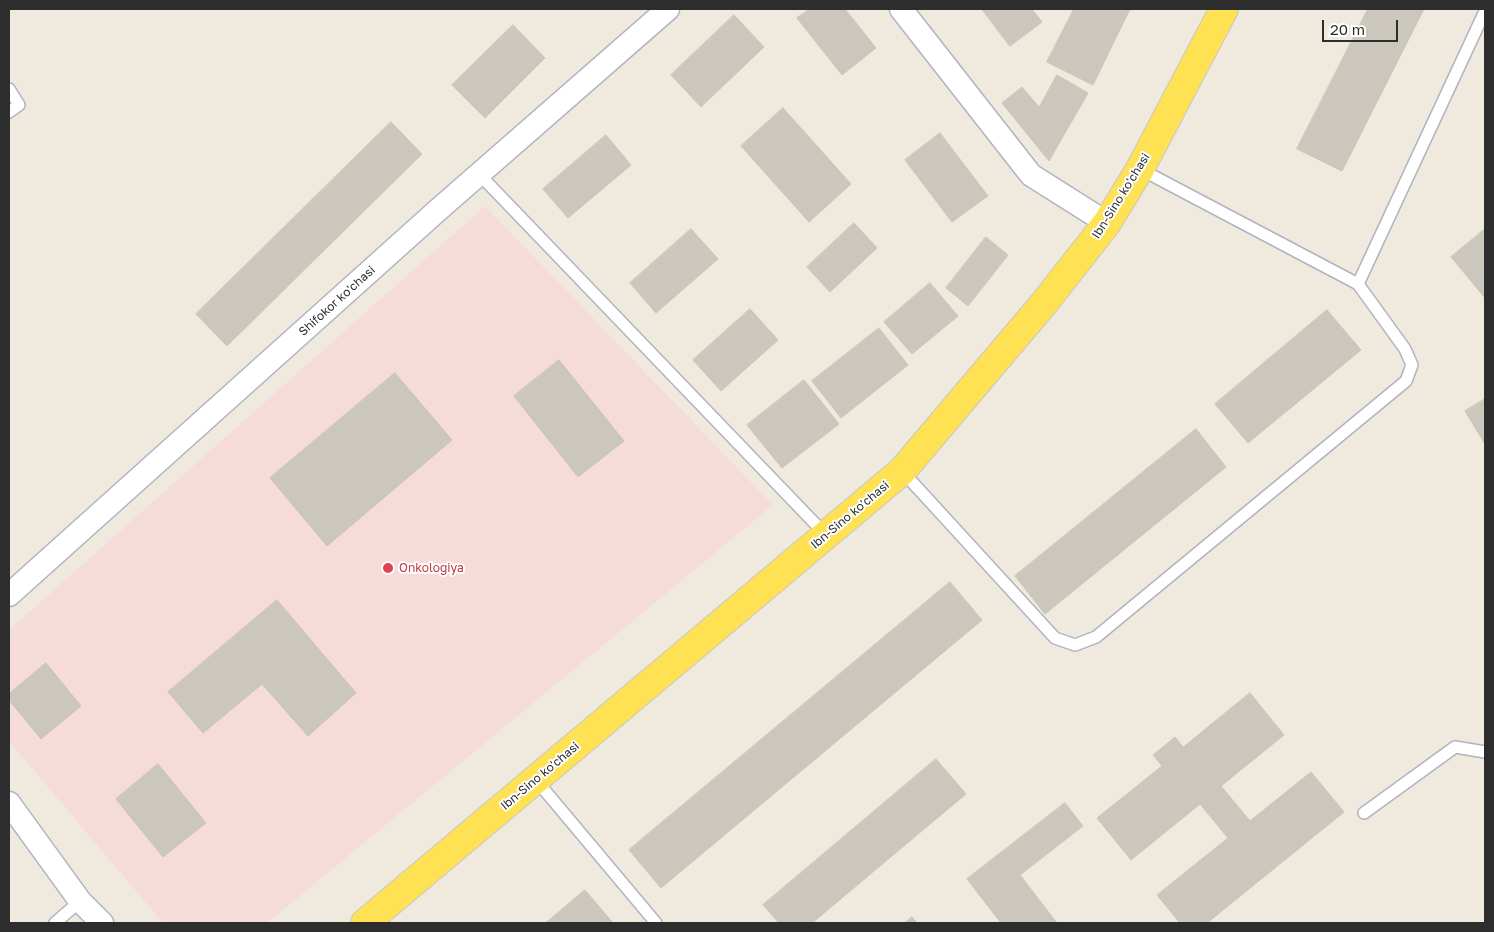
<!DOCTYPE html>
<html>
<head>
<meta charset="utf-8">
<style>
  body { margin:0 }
  #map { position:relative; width:1494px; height:932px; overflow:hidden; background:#efe9de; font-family:"Golos Text",sans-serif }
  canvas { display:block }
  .frame { position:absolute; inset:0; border:10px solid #2d2d2d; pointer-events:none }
  .scale { position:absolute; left:1322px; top:20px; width:76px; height:22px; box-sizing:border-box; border:2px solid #2d2d2d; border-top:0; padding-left:6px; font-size:15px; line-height:18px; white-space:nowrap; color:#2d2d2d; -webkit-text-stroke:4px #fff; paint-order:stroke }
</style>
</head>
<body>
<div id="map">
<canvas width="1494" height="932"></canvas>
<div class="frame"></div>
<div class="scale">20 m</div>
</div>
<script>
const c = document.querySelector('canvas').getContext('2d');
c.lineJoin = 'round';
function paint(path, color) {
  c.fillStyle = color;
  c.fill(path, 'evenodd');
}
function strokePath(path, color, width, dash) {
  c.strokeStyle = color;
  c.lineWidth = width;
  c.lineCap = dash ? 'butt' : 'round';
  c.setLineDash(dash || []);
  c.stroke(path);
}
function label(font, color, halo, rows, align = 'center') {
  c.font = font + ' "Golos Text",sans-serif';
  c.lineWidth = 4;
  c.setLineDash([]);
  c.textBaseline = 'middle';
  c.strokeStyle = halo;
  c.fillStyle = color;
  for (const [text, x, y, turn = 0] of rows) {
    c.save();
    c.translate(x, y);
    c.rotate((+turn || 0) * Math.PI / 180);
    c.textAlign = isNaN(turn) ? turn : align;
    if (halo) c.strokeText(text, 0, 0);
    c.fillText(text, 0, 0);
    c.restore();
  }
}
paint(new Path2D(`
  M485,206L773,505L267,923H163L9,741V630Z`), '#f6dbdb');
const building = new Path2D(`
  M810,9H845L876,48L842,75L797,18Z
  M982,9H1032L1042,22L1010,46Z
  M1074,9H1130L1093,85L1047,62Z
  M1368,9H1424L1342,171L1297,149Z
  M734,15L764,47L701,107L671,75Z
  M513,25L545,58L485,118L452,85Z
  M1057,75L1088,93L1049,161L1002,103L1022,87L1039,107Z
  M783,108L851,184L809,222L741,146Z
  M391,122L422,154L227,346L196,314Z
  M940,133L988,196L952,222L905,160Z
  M606,135L631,165L568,218L543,189Z
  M854,223L877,248L830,292L807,267Z
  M691,229L718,259L656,313L630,283Z
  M1485,229V298L1451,257Z
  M986,237L1008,255L968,306L946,288Z
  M930,283L958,316L912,354L884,322Z
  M750,309L778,340L721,391L693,360Z
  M1327,310L1361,350L1248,443L1215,404Z
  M879,328L908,365L841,418L812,381Z
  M559,360L624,441L578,477L514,396Z
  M395,373L452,440L327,546L270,478Z
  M804,380L839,424L782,468L747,425Z
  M1485,399V444L1465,411Z
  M1196,429L1226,467L1045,614L1015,576Z
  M950,582L982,620L661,888L629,850Z
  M277,600L356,693L308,736L262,684L203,733L168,692Z
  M46,663L81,706L41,739L9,700V694Z
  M1250,693L1284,735L1221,786L1250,821L1311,772L1344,812L1207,923H1180L1157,895L1228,838L1200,804L1131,860L1097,818L1162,766L1153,755L1175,737L1183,747Z
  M936,759L966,794L812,923H779L763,905Z
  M158,764L206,823L163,857L116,799Z
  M1065,803L1083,826L1020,875L1057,923H1001L967,879Z
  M585,890L613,923H546Z
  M912,917L917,923H905Z`);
paint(building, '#cbc7bc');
strokePath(building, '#cbc5b7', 1);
const lane = new Path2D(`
  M9,89L19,105L9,112
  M479,174L826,535
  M1358,284L1485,11
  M902,471L1055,638L1075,645L1096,637L1406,381L1412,365L1405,349L1358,284L1140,169
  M536,780L656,923
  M1364,813L1455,747L1485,752
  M55,923L80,901`);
const street = new Path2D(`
  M901,9L1031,175L1107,223
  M9,595L438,210L668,9
  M9,803L80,901L102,923`);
const primary = new Path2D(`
  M365,923L902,471L1045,302L1107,223L1140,169L1224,9`);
strokePath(lane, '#b2b3c1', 14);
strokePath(street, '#b2b3c1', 25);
strokePath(primary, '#c8c8c8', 30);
strokePath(lane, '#fff', 11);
strokePath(street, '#fff', 22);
strokePath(primary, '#fee254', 28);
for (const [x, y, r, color] of [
  [388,568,6,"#e0444e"]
]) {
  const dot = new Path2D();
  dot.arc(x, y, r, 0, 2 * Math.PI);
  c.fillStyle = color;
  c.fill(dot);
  strokePath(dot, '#fff', 2);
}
label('12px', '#2d2d2d', '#fff', [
  ["Ibn-Sino ko'chasi",1121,196,-58],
  ["Shifokor ko'chasi",337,301,-42],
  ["Ibn-Sino ko'chasi",850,515,-40],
  ["Ibn-Sino ko'chasi",540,776,-40]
]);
label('12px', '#be3a42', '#fff', [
  ["Onkologiya",399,568]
], 'left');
</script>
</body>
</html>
